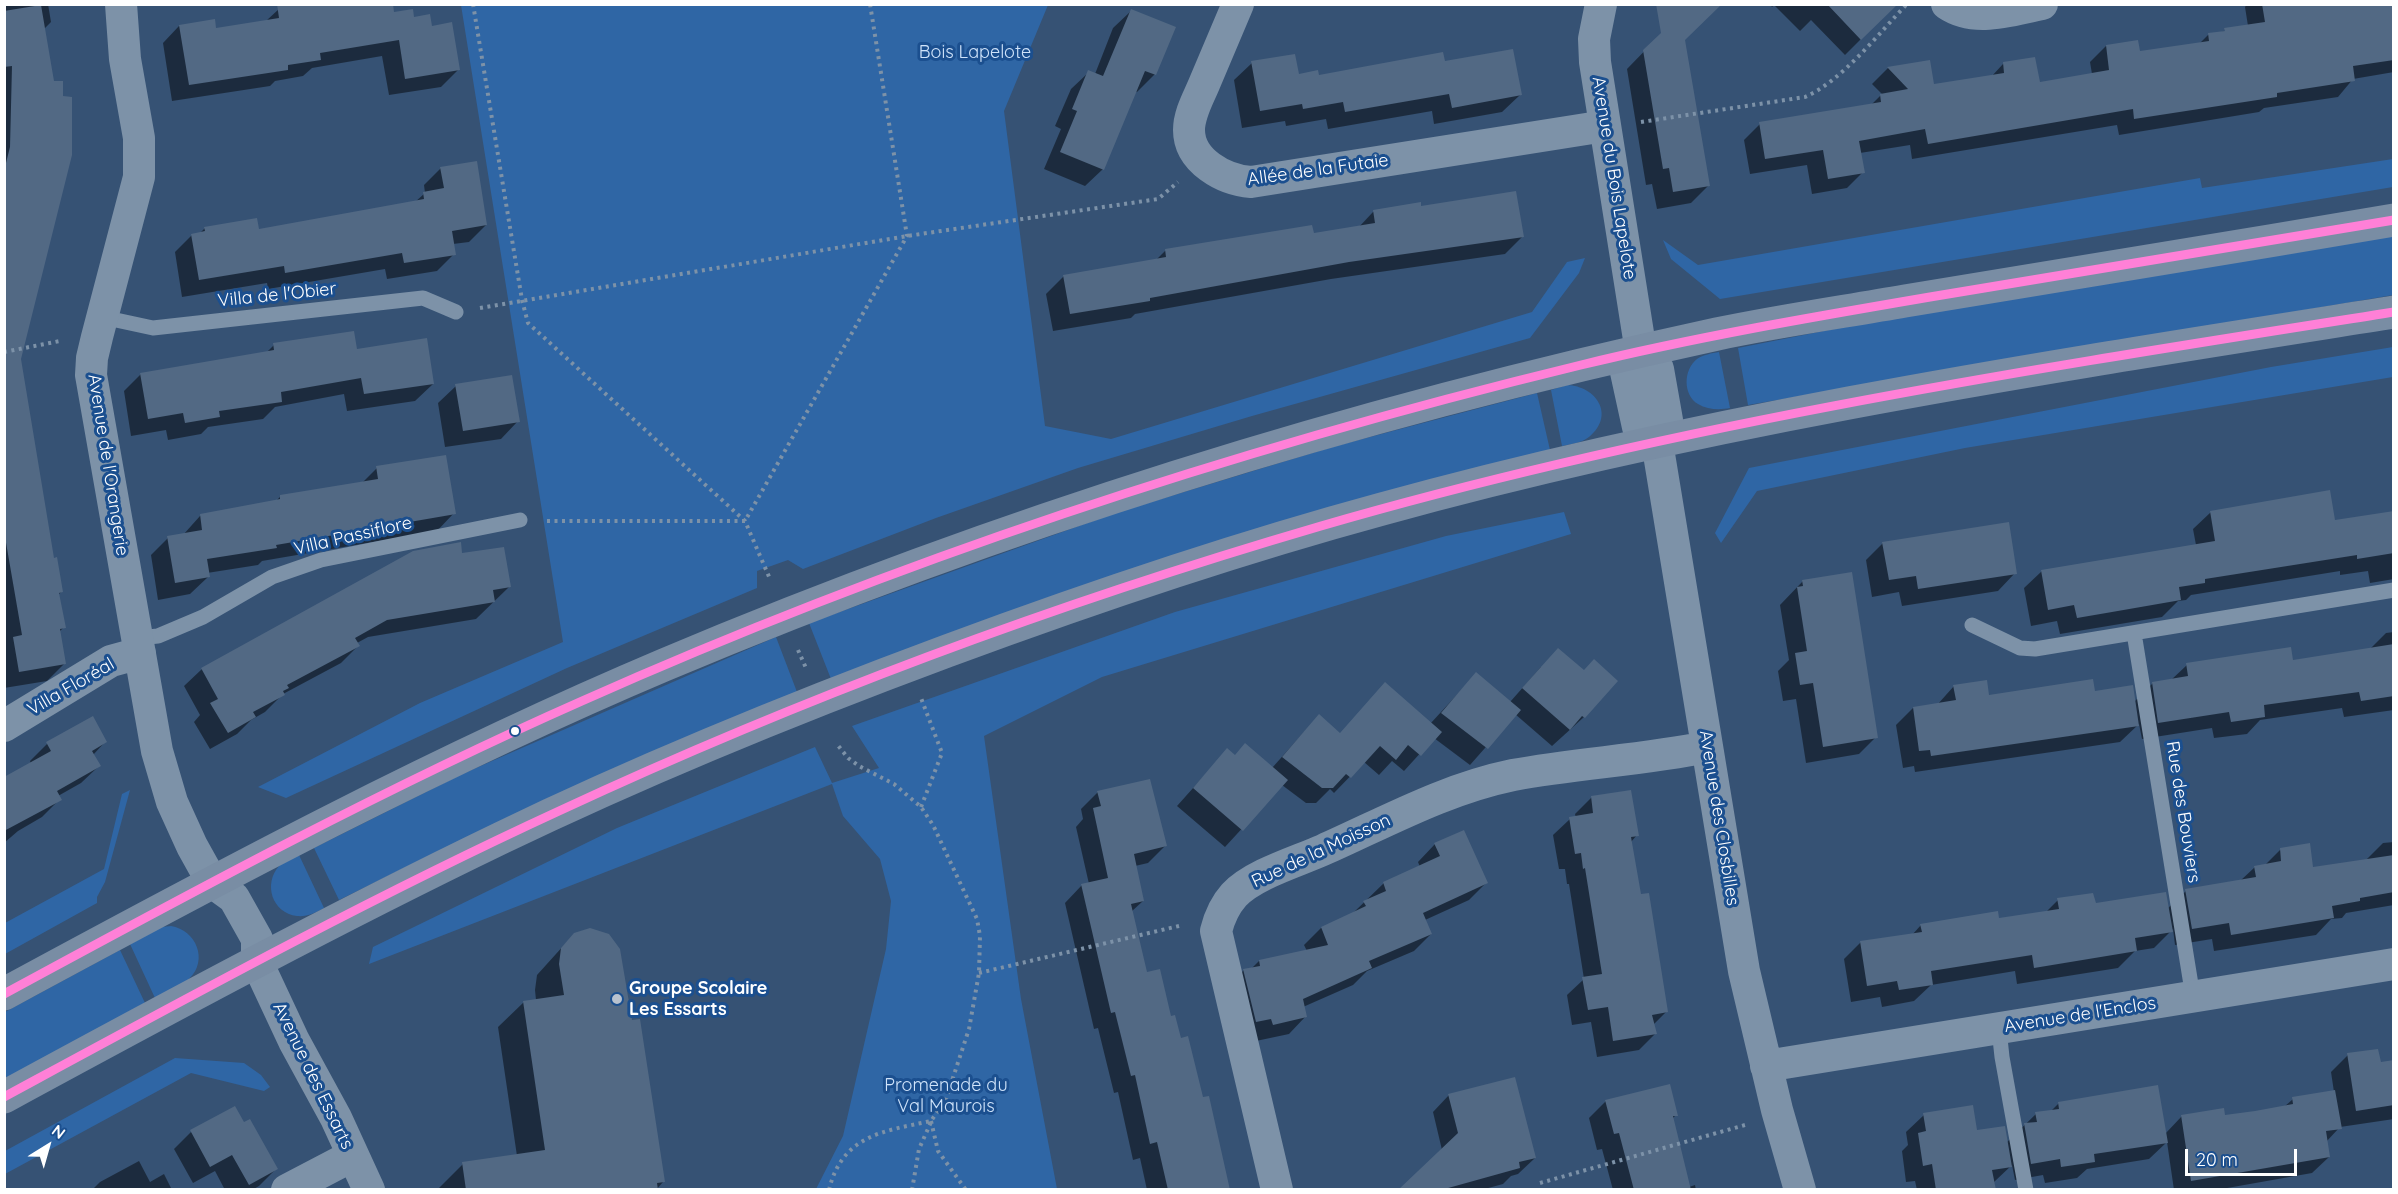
<!DOCTYPE html>
<html>
<head>
<meta charset="utf-8">
<style>
  body { margin:0 }
  #map { position:relative; width:2398px; height:1194px; overflow:hidden; background:#365274; font-family:Quicksand,sans-serif }
  canvas { display:block }
  .frame { position:absolute; inset:0; border:6px solid #fff; pointer-events:none }
  .north { position:absolute; left:18px; top:1116px; width:60px; height:60px; -webkit-text-stroke:4px #1b4f8f; paint-order:stroke; rotate:37deg; font-size:16px; font-weight:700; line-height:24px; text-align:center; color:#fff }
  .north::after { content:''; display:block; margin:auto; width:21px; height:27px; background:#fff; clip-path:polygon(50% 0,100% 100%,50% 72%,0 100%) }
  .scale { position:absolute; left:2185px; top:1149px; width:112px; height:27px; box-sizing:border-box; border:3px solid #fff; border-top:0; padding-left:8px; font-size:18px; line-height:21px; white-space:nowrap; color:#fff; -webkit-text-stroke:4px #1b4f8f; paint-order:stroke }
</style>
</head>
<body>
<div id="map">
<canvas width="2398" height="1194"></canvas>
<div class="frame"></div>
<div class="north">N</div>
<div class="scale">20 m</div>
</div>
<script>
const c = document.querySelector('canvas').getContext('2d');
c.lineJoin = 'round';
function paint(path, color) {
  c.fillStyle = color;
  c.fill(path, 'evenodd');
}
function strokePath(path, color, width, dash) {
  c.strokeStyle = color;
  c.lineWidth = width;
  c.lineCap = dash ? 'butt' : 'round';
  c.setLineDash(dash || []);
  c.stroke(path);
}
function label(font, color, halo, rows, align = 'center') {
  c.font = font + ' Quicksand,sans-serif';
  c.lineWidth = 6;
  c.setLineDash([]);
  c.textBaseline = 'middle';
  c.strokeStyle = halo;
  c.fillStyle = color;
  for (const [text, x, y, turn = 0] of rows) {
    c.save();
    c.translate(x, y);
    c.rotate((+turn || 0) * Math.PI / 180);
    c.textAlign = isNaN(turn) ? turn : align;
    if (halo) c.strokeText(text, 0, 0);
    c.fillText(text, 0, 0);
    c.restore();
  }
}
paint(new Path2D(`
  M461,5H1048L1004,111L1045,426L1111,439L1532,312L1567,262L1585,258L1579,273L1530,338L1252,416L1078,468L936,518L803,569L788,560L757,571V588L567,668L286,798L258,787L420,703L563,642Z
  M2393,159V187L1720,299L1671,259L1663,240L1698,265L2200,178L2202,188Z
  M2393,235V295L1748,405L1738,348L1859,324Z
  M2393,347V377L1965,448L1757,491L1721,543L1715,533L1749,468L2271,367Z
  M1719,352L1730,408C1720,410 1708,410 1698,404C1683,395 1683,370 1697,359C1703,355 1712,353 1719,352Z
  M1567,385C1596,386 1616,415 1589,437C1581,443 1572,444 1562,446L1551,390Z
  M1537,393L1550,450L831,679L809,623L1115,513L1332,447Z
  M1564,512L1571,534L1102,677L984,736L1021,999L1057,1189H816L843,1136L886,949L891,901L880,859L843,816L832,784L369,964L373,947L617,828L815,747L832,783L879,768L852,726L1175,612L1446,536Z
  M776,637L797,692L402,869L339,900L314,848L460,775Z
  M130,790L105,882L97,897V903L5,954V923L104,869L122,794Z
  M299,855L324,908C315,913 307,917 297,916C272,913 263,884 279,866C284,861 293,858 299,855Z
  M171,926C196,930 209,960 189,979C180,987 166,992 155,998L130,944L162,927Z
  M120,950L145,1003L5,1080V1012Z
  M175,1058L244,1063L261,1075L270,1087L264,1091L191,1073L5,1174V1151Z`), '#2f66a5');
paint(new Path2D(`
  M4,4H48L51,22L44,29L53,83L4,347Z
  M1770,4H1871L1883,17L1845,55L1811,20L1800,31L1774,5L1772,7Z
  M2247,4H2376L2394,12V72L2353,79L2338,97L2264,108L2259,112L2119,135L2117,125L1912,159L1910,145L1860,153L1863,172L1847,188L1812,194L1807,165L1750,174L1744,140L1760,124L1871,105L1882,94L1872,84L1888,68L1929,62L1933,86L1991,77L2003,64L2038,83L2092,74L2090,62L2106,46L2139,53L2199,44L2208,35L2248,26L2245,7Z
  M280,8L393,13L413,19L430,27L458,70L441,87L389,95L382,56L312,68L303,76L275,81L270,86L172,101L163,43L179,26L215,29L266,21Z
  M1131,11L1155,74L1137,92L1135,91L1103,169L1085,186L1044,169L1061,129L1055,126L1071,89L1089,72L1095,74L1113,28Z
  M1661,34L1682,41L1708,186L1691,203L1657,209L1652,184L1646,185L1627,69Z
  M1252,63L1297,75L1317,77L1443,63L1520,95L1502,112L1434,124L1432,111L1328,129L1326,119L1286,126L1285,121L1242,128L1234,80Z
  M441,168L486,225L469,242L453,244L454,254L437,271L387,279L385,269L268,289L267,283L182,297L175,252L192,235L199,234L205,228L258,231L414,203L425,193L424,185Z
  M1420,208L1523,236L1505,254L1331,279L1135,314L1131,318L1053,331L1046,294L1064,276L1155,261L1165,251L1313,235L1358,228L1373,212Z
  M274,345L356,351L433,384L415,401L347,411L344,394L275,407L263,419L208,427L201,434L168,440L166,430L131,436L124,391L141,374L266,353Z
  M4,366L61,592L58,595L64,627L59,632L64,664L47,681L4,688Z
  M456,386L518,421L501,439L445,447L438,403Z
  M377,468L454,513L437,531L262,561L258,565L207,573L208,577L190,594L158,600L151,555L168,538L183,535L200,516L276,501L280,497L361,484Z
  M2211,512L2333,522L2394,512V579L2370,583L2368,571L2340,575V571L2191,595L2186,600L2178,601L2162,617L2060,634L2057,621L2031,626L2024,588L2042,571L2196,545L2193,529Z
  M1883,543L2015,573L1998,591L1902,606L1899,592L1872,597L1866,560Z
  M461,555L509,587L476,619L368,637L357,643L358,646L341,663L283,694L265,712L251,720L237,734L210,749L194,722L200,715L184,686L202,669Z
  M1803,581L1876,737L1859,754L1806,763L1796,699L1783,701L1778,671L1789,660L1780,605Z
  M2394,632V710L2344,717L2342,708L2260,720L2247,734L2214,738L2212,728L2142,739L2139,724L2120,742L1915,772L1914,766L1903,768L1896,725L1913,708L1937,705L1954,686L1988,697L2094,693L2134,702L2153,683L2171,680L2187,665L2291,661L2370,649L2386,633Z
  M1541,667L1584,672L1616,681L1584,717L1552,746L1515,714L1470,765L1434,738L1404,771L1392,761L1379,775L1364,762L1334,793L1330,789L1316,803H1306L1282,785L1225,847L1177,806L1227,750L1234,756L1272,768L1304,732L1339,734L1430,724L1476,674L1510,702Z
  M105,742L93,755L99,766L81,783L58,796L60,799L42,817L18,831L4,843V779L31,764L30,761L47,744Z
  M1098,792L1165,846L1148,863L1135,866L1143,901L1131,912L1145,974L1170,1018L1220,1190H1147L1140,1158L1133,1160L1118,1092L1114,1093L1098,1028L1094,1029L1065,903L1082,885L1089,884L1076,827L1083,819L1081,809Z
  M1592,797L1637,835L1631,842L1639,896L1666,1012L1653,1025L1655,1034L1639,1050L1597,1057L1591,1022L1572,1025L1567,995L1584,979L1569,884H1567L1565,869H1559L1553,835L1570,819L1576,818L1575,814Z
  M2394,842V905L2346,913L2342,918L2331,919L2316,935L2214,951L2212,939L2175,945L2173,929L2154,948L2135,951L2118,968L2017,984L2015,971L1931,985L1914,1001L1882,1007L1880,997L1851,1002L1844,959L1861,942L1912,935L1921,925L1998,920L2045,913L2058,900L2167,909L2186,891L2240,881L2255,867L2265,865L2280,850L2312,868L2366,860L2383,843Z
  M1435,844L1486,883L1469,900L1425,920L1431,934L1414,951L1367,971L1353,985L1303,1007L1306,1016L1289,1034L1256,1041L1227,988L1244,970L1251,969L1259,961L1307,951L1304,945L1321,928L1352,914L1384,883L1420,867L1418,862Z
  M574,934L630,1022L663,1182L656,1190H437L463,1164L517,1156L498,1027L524,1002L536,1000L535,990L537,975Z
  M2348,1055L2379,1064L2394,1062V1119L2340,1127L2326,1142L2329,1157L2312,1173L2216,1190H2174L2167,1142L2149,1159L2087,1169L2077,1178L2045,1183L2043,1175L2015,1180L2012,1165L1994,1182L1995,1190H1917L1915,1181L1906,1182L1902,1151L1908,1145L1906,1132L1924,1115L2006,1143L2036,1114L2050,1112L2059,1103L2165,1134L2182,1116L2224,1117L2284,1107L2293,1099L2334,1092L2331,1072Z
  M1449,1095L1535,1158L1518,1174L1511,1176L1503,1184L1481,1190H1400L1442,1150L1433,1112Z
  M1606,1101L1676,1115L1672,1119L1689,1187L1695,1185L1696,1190H1613L1602,1149L1597,1150L1589,1118Z
  M191,1132L276,1169L259,1186L252,1190H225L215,1171L193,1183L174,1149Z
  M139,1161L150,1182L164,1174L172,1190H92L100,1182Z`), '#0007');
paint(new Path2D(`
  M277,4H393L394,12L413,9L414,17L430,14L432,26L452,22L460,70L405,79L399,40L320,53L321,60L288,65V70L189,85L179,25L215,19L216,28L279,18Z
  M1656,4H1722L1685,40L1710,186L1673,192L1669,168L1663,169L1643,50L1661,33Z
  M1827,4H1898L1861,40Z
  M2262,4H2394V60L2353,66L2355,81L2277,93V97L2134,119L2133,109L1928,144L1925,129L1859,141L1865,173L1828,179L1823,150L1765,159L1759,122L1881,102L1880,94L1908,89L1887,67L1930,60L1934,84L2004,73L2003,62L2035,57L2040,82L2109,70L2106,45L2138,40L2140,51L2209,41L2208,33L2225,31L2224,28L2265,22Z
  M41,5L54,81H63V96L72,97V155L21,359L54,558L57,557L63,592L59,593L66,628L60,629L66,664L19,672L13,637L22,635L4,531V171L10,147L12,66L4,67V11Z
  M1131,9L1176,27L1156,75L1145,71L1104,170L1060,152L1077,111L1072,109L1088,70L1103,76Z
  M1513,49L1522,95L1452,108L1449,94L1345,112L1343,102L1303,109L1302,104L1260,111L1251,61L1295,54L1299,74L1318,70L1319,75L1443,52L1445,61Z
  M477,161L487,225L452,231L456,255L404,263L402,253L285,273L284,266L199,280L191,234L205,231L204,227L257,218L259,229L424,199L423,192L444,188L440,167Z
  M1516,191L1524,237L1349,262L1150,298V301L1070,314L1063,275L1166,257L1165,249L1312,225L1314,233L1375,223L1373,210L1421,202V206Z
  M354,331L357,349L427,338L434,384L364,394L361,378L281,392L282,402L219,411L220,417L185,423L183,413L148,419L140,373L274,350L273,343Z
  M512,375L520,422L463,431L455,384Z
  M446,455L456,514L276,545L277,548L207,559L210,577L175,583L167,536L202,530L200,514L280,499V495L378,479L376,466Z
  M2330,490L2335,520L2394,511V553L2357,559V555L2205,579V583L2179,587L2181,600L2112,612L2077,618L2074,605L2048,610L2041,570L2215,541L2210,511Z
  M2009,522L2017,574L1918,589L1916,576L1889,580L1882,542Z
  M461,542L462,553L504,547L511,587L493,590L495,602L387,620L355,638L360,646L287,685L289,688L283,691L285,695L253,712L256,717L228,733L210,703L218,699L201,668L413,551Z
  M1852,572L1878,738L1823,747L1813,683L1800,685L1795,653L1807,651L1797,587L1803,586L1802,580Z
  M2394,644V696L2361,701L2359,692L2264,705L2265,717L2231,722L2229,712L2158,723L2152,682L2188,676L2186,663L2291,647L2293,660Z
  M1558,648L1584,670L1594,659L1618,681L1585,718L1582,716L1570,730L1522,688Z
  M1476,672L1521,710L1488,749L1441,713Z
  M2093,679L2095,691L2133,685L2139,726L1931,756L1930,750L1919,751L1913,707L1956,700L1953,685L1987,680L1989,695Z
  M1385,682L1442,732L1421,756L1408,745L1396,760L1380,746L1351,778L1346,774L1333,788H1322L1282,757L1319,714L1340,733Z
  M93,716L107,742L92,751L101,766L57,791L62,800L4,831V777L51,751L46,742Z
  M1245,743L1288,780L1243,831L1193,788L1227,748L1235,755Z
  M1150,779L1167,846L1134,854L1144,901L1131,904L1147,972L1160,969L1171,1016L1175,1015L1181,1038L1188,1036L1203,1097L1209,1096L1230,1190H1168L1157,1142L1150,1144L1135,1075L1131,1076L1115,1012L1111,1013L1081,884L1108,878L1093,808L1101,806L1097,791Z
  M1631,790L1639,836L1631,837L1641,894L1649,893L1668,1012L1652,1015L1657,1034L1613,1041L1608,1007L1588,1010L1582,977L1602,974L1585,868L1583,869L1581,853L1575,854L1569,817L1593,813L1591,796Z
  M1464,830L1488,883L1423,913L1432,934L1369,961L1372,968L1303,999L1307,1017L1273,1025L1271,1019L1256,1022L1243,969L1260,966L1259,960L1328,945L1321,927L1366,906L1363,901L1386,891L1383,882L1440,856L1434,843Z
  M2310,843L2313,867L2394,855V892L2360,898V901L2332,906L2334,918L2231,935L2229,923L2192,929L2185,889L2256,877L2254,866L2281,861L2280,848Z
  M2166,892L2173,932L2135,938L2137,951L2034,968L2032,955L1931,971L1933,985L1899,990L1897,981L1867,986L1860,941L1922,932L1920,924L1998,911L1999,918L2059,909L2057,898L2093,893L2096,903Z
  M590,928L609,934L620,949L632,1020L640,1019L665,1182L657,1183L658,1190H466L462,1162L545,1150L523,1001L564,995L559,964L561,948L574,933Z
  M2378,1049L2381,1062L2394,1060V1105L2356,1111L2347,1053Z
  M1515,1077L1536,1158L1519,1162L1520,1168L1441,1190H1398L1458,1133L1448,1094Z
  M1670,1084L1678,1116H1673L1691,1190H1634L1619,1133L1614,1134L1605,1100Z
  M2158,1085L2168,1143L2094,1154L2095,1162L2061,1167L2060,1159L2031,1164L2024,1123L2037,1122L2035,1112L2059,1109L2058,1102Z
  M2335,1090L2342,1129L2326,1131L2330,1157L2191,1181L2181,1115L2224,1108L2225,1115L2255,1111L2293,1104L2292,1097Z
  M1973,1105L1977,1130L2005,1126L2012,1167L1992,1170L1996,1190H1936L1932,1164L1923,1166L1918,1133L1926,1131L1923,1113Z
  M235,1106L244,1122L250,1119L278,1169L249,1185L232,1155L210,1167L190,1130Z`), '#526984');
strokePath(new Path2D(`
  M473,4L522,300L528,323L745,521L770,579
  M1641,122L1805,97C1842,81 1879,33 1907,4
  M480,308L907,236L1158,199L1178,182
  M4,352L60,341
  M547,521H745L907,236L870,4
  M798,650L806,668
  M921,807L942,753L921,698
  M979,973L1183,925
  M931,1121L938,1151L966,1190
  M1540,1183L1745,1125
  M829,1190C842,1135 884,1131 931,1121L946,1099L969,1029L979,973L980,936L977,919L933,825L921,807L894,784L859,766L848,758L836,743
  M912,1190L919,1149L931,1122`), '#7d92a8', 4, [3, 4.5]);
strokePath(new Path2D(`
  M102,317L153,328L423,298L456,312
  M1972,625L2020,648L2035,649L2394,590
  M2134,633L2193,997
  M138,638L158,636L203,617L272,577L321,560L520,520
  M1999,1029L2002,1057L2026,1190`), '#7d92a8', 15);
strokePath(new Path2D(`
  M121,4L125,59L139,138V177L97,337L92,358L91,375L157,751L172,802L192,846L212,882L234,898L257,939V962L294,1041L336,1118L369,1190
  M1238,4C1227,30 1216,56 1205,82C1199,97 1189,113 1189,130C1189,161 1224,180 1251,182L1605,126
  M1601,4L1594,39L1595,62L1641,352
  M1947,4C1975,23 2011,10 2042,4
  M1641,352L1658,369L1667,420L1657,442L1638,427L1626,372Z
  M1657,442L1744,971L1777,1110L1800,1190
  M4,726L111,661L140,653
  M1766,1066L2394,964
  M287,1190L352,1156
  M1277,1190L1216,931C1219,919 1225,905 1234,895C1254,874 1296,862 1323,850C1386,822 1445,789 1513,775C1578,763 1643,760 1707,747`), '#7d92a8', 32);
strokePath(new Path2D(`
  M4,994C220,877 437,761 664,665C1003,522 1357,412 1717,334C1779,321 1842,312 1905,301C2067,273 2231,248 2394,220
  M4,1097C168,1008 333,919 501,838C646,768 796,707 947,651C1090,598 1235,549 1382,509C1714,417 2054,366 2394,312`), '#798da4', 33);
strokePath(new Path2D(`
  M4,994C194,891 385,788 582,701C903,558 1239,448 1581,365C1696,337 1813,317 1930,297C2084,270 2239,246 2394,220
  M4,1097C187,998 370,898 559,811C804,697 1061,602 1321,526C1672,424 2033,369 2394,312`), '#ff80d7', 9);
for (const [x, y, r, color] of [
  [515,731,5,"#fff"],
  [617,999,6,"#b9c2ce"]
]) {
  const dot = new Path2D();
  dot.arc(x, y, r, 0, 2 * Math.PI);
  c.fillStyle = color;
  c.fill(dot);
  strokePath(dot, '#1b4f8f', 2);
}
label('18px', '#cfe3fa', '#1b4f8f', [
  ["Bois Lapelote",975,53],
  ["Promenade du",946,1086],
  ["Val Maurois",946,1107]
]);
label('18px', '#fff', '#1b4f8f', [
  ["Allée de la Futaie",1318,170,-8],
  ["Avenue du Bois Lapelote",1614,178,81],
  ["Villa de l'Obier",277,295,-6],
  ["Avenue de l'Orangerie",108,465,81],
  ["Villa Passiflore",353,536,-13],
  ["Villa Floréal",71,687,-30],
  ["Rue des Bouviers",2183,812,81],
  ["Avenue des Closbilles",1719,818,81],
  ["Rue de la Moisson",1321,851,-25],
  ["Avenue de l'Enclos",2080,1015,-9],
  ["Avenue des Essarts",313,1076,64]
]);
label('bold 18px', '#fff', '#1b4f8f', [
  ["Groupe Scolaire",629,989],
  ["Les Essarts",629,1010]
], 'left');
</script>
</body>
</html>
